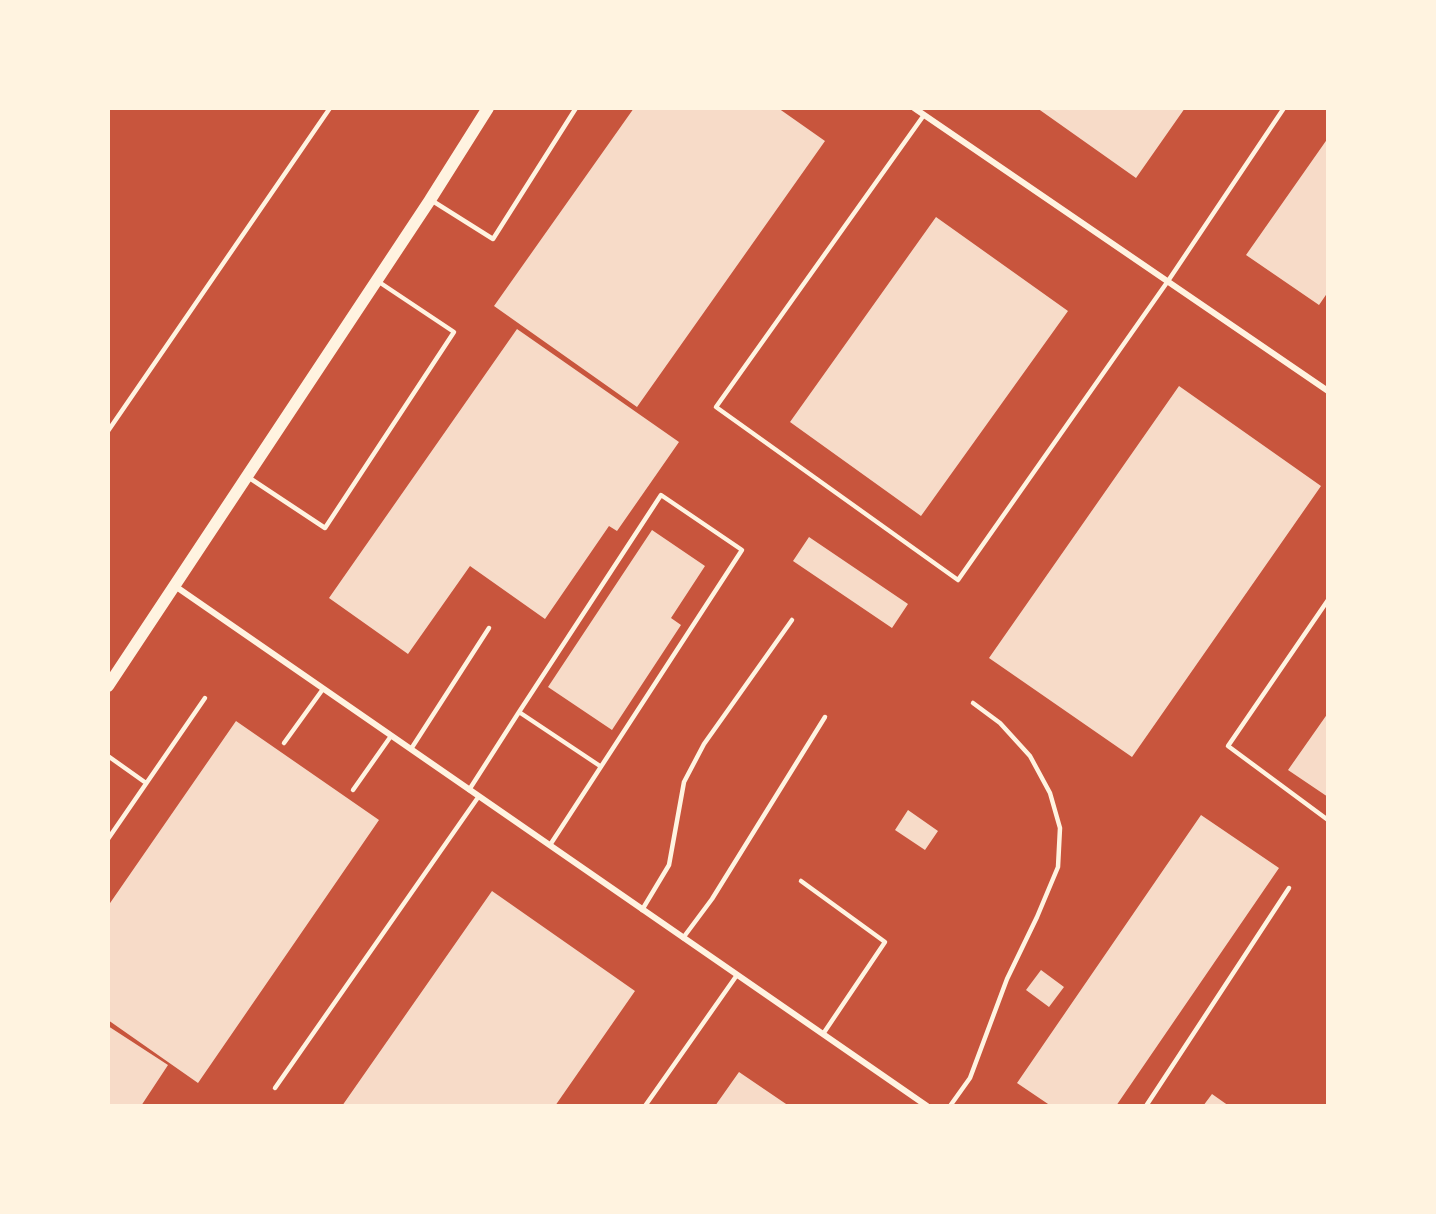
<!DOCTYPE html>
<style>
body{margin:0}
#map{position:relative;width:1436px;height:1214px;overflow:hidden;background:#c8553d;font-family:Arial,sans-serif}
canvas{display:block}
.frame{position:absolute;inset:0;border:110px solid #fff3e0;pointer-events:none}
</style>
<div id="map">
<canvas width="1436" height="1214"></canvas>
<div class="frame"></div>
</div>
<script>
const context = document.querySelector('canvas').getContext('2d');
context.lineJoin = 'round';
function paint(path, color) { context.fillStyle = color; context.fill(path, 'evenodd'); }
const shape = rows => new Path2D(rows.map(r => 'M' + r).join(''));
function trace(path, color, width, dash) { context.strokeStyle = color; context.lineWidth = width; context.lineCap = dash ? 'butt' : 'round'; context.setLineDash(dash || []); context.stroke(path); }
paint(shape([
 [634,108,778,108,825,141,637,407,494,306],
 [1037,108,1185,108,1136,178],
 [1328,138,1328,292,1319,305,1246,255],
 [936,217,1068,311,921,516,790,422],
 [517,329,679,442,617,531,609,526,545,619,470,566,408,654,329,598],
 [1179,386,1321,486,1132,757,989,658],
 [652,530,705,566,671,618,681,625,612,730,548,687],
 [809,537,908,604,892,628,793,561],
 [1328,713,1328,797,1288,770],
 [236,721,379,820,198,1083,108,1020,108,906],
 [908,810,938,831,925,850,895,830],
 [1201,815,1279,868,1116,1106,1051,1106,1017,1083],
 [492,891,635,991,555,1106,342,1106],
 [1041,970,1064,987,1049,1007,1026,990],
 [108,1026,168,1065,141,1106,108,1106],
 [739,1072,789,1106,715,1106],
 [1212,1094,1229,1106,1203,1106]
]), '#f7dbc8');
trace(shape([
 [924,115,716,407,958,580,1168,281,1284,108],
 [431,200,493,239,576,108],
 [108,431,330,108],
 [248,477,325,528,454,332,379,282],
 [1328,600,1228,746,1328,820],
 [284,743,323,689],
 [411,749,489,628],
 [108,756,146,783],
 [353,790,391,736],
 [469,790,519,712],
 [108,839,205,698],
 [550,845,742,550,661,495,519,712,600,766],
 [801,881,885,942,823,1034],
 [642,910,669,865,684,782,704,744,792,620],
 [683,938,712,899,825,717],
 [275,1088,479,796],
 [645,1106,737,975],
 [950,1106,970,1078,1007,979,1037,917,1058,867,1060,828,1050,793,1030,756,1000,723,973,703],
 [1146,1106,1289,888]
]), '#fff3e0', 4.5);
trace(shape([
 [914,108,1328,391],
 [175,586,927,1106]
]), '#fff3e0', 6);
trace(shape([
 [108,686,430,200,488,108]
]), '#fff3e0', 12);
</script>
